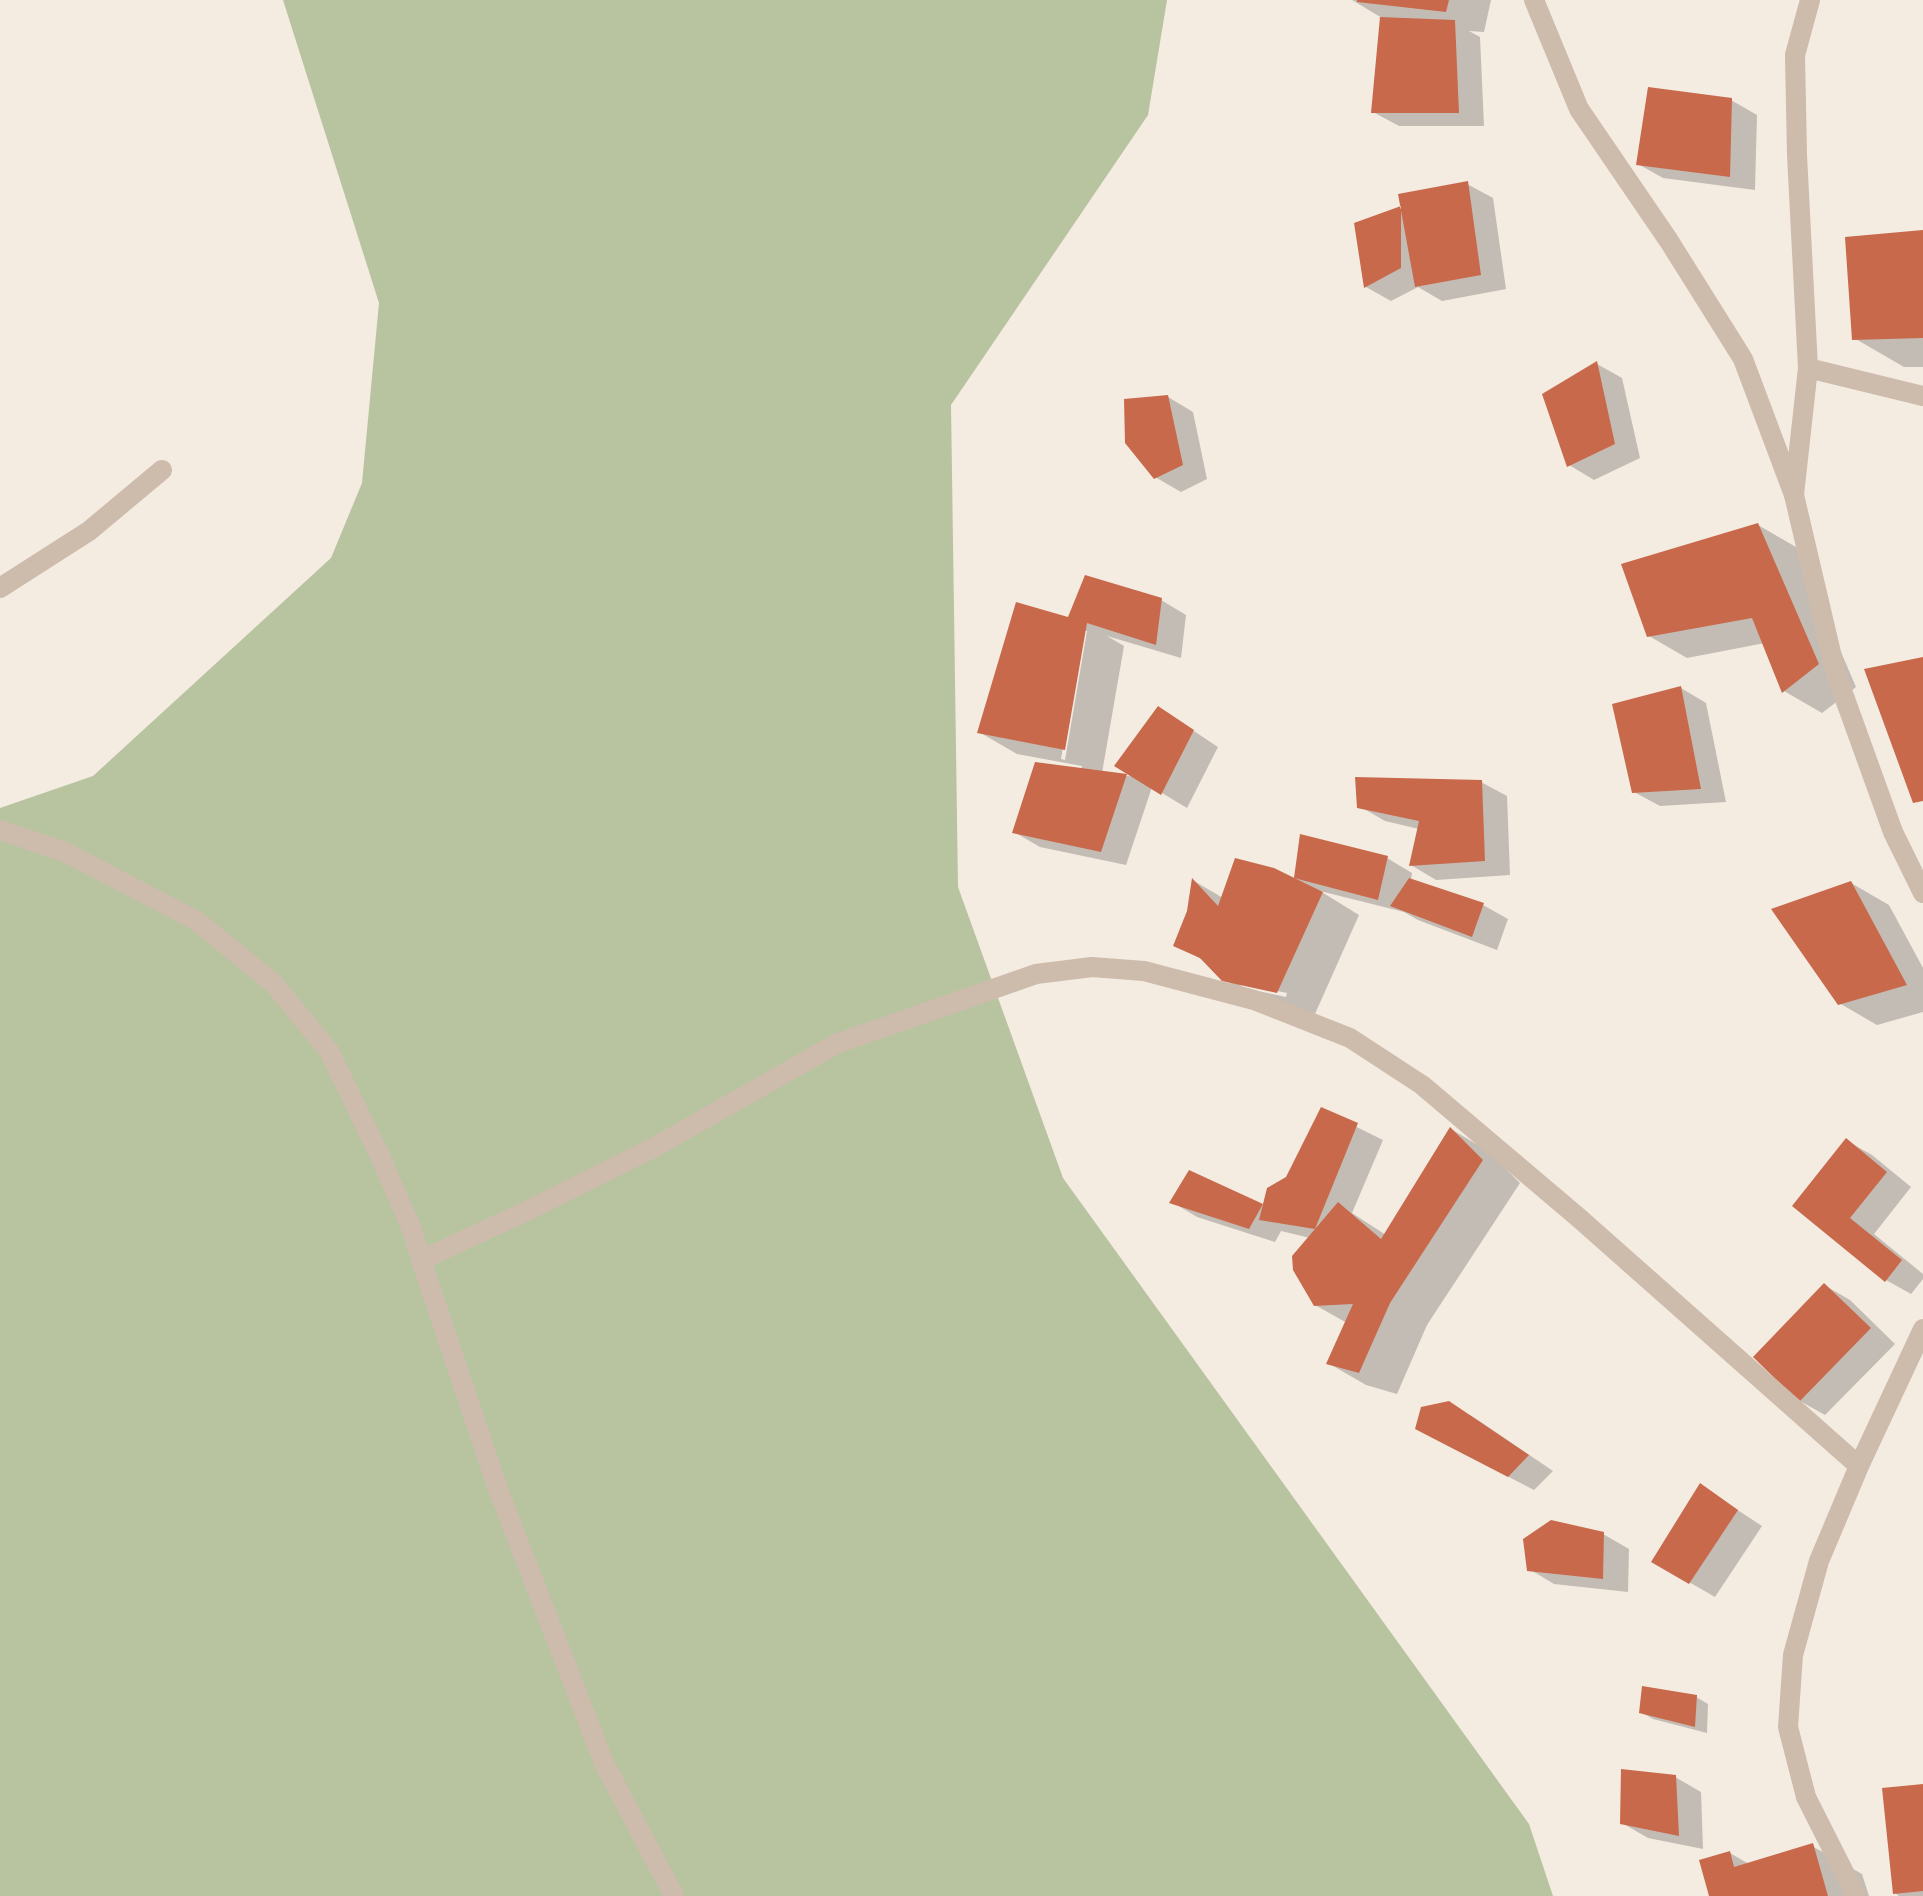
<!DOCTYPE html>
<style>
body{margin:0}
canvas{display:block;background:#f4ebe1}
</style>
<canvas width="1923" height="1896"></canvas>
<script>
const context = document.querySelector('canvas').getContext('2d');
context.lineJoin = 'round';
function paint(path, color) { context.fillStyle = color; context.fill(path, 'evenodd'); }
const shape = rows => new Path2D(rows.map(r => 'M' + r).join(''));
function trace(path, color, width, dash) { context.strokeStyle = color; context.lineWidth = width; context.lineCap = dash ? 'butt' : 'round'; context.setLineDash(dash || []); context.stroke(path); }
paint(shape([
 [283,0,1167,0,1148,115,951,405,958,887,1063,1178,1529,1824,1553,1896,0,1896,0,808,93,776,331,558,362,483,379,303]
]), '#b8c4a0');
paint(shape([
 [1352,0,1491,0,1484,32,1469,31,1480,37,1484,126,1399,126,1373,112,1382,18],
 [1731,100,1757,115,1755,190,1663,178,1638,164],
 [1467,184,1493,198,1506,289,1442,301,1418,287,1391,301,1366,287,1357,225],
 [1923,232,1923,367,1904,367,1854,338],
 [1597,364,1622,378,1640,458,1594,480,1569,465],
 [1168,397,1193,412,1207,479,1181,492,1155,477],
 [1758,525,1796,547,1856,687,1822,713,1784,691,1765,643,1687,658,1649,636],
 [1161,600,1186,615,1181,658,1107,636,1124,646,1102,773,1136,777,1159,708,1218,747,1187,808,1152,787,1126,865,1040,847,1014,832,1081,770,1082,766,1017,754,979,732,1070,619],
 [1083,631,1087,631,1065,760,1061,759],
 [1681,688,1706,703,1726,802,1660,806,1634,792],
 [1481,782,1507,796,1510,875,1436,880,1411,865,1419,829,1385,821,1359,806],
 [1302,837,1387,858,1412,873,1411,880,1483,905,1508,919,1497,950,1418,920,1404,912,1320,891,1359,915,1315,1014,1262,1002,1223,979,1208,963,1176,945,1189,912,1194,881,1223,898,1296,881],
 [1238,983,1287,993,1286,997,1244,988],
 [1851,883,1889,905,1923,968,1923,1012,1877,1025,1839,1003],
 [1322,1110,1383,1140,1352,1213,1386,1235,1451,1129,1488,1151,1520,1183,1427,1325,1397,1394,1366,1385,1328,1363,1347,1323,1315,1305,1310,1238,1281,1231,1275,1242,1197,1217,1172,1202,1190,1173,1264,1207,1287,1178],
 [1847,1141,1872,1155,1911,1187,1874,1234,1923,1274,1923,1279,1911,1294,1886,1280,1795,1206],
 [1824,1285,1850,1300,1895,1344,1825,1415,1800,1401],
 [1449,1403,1475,1418,1553,1471,1534,1490,1443,1443],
 [1701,1486,1762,1526,1715,1597,1654,1562],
 [1603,1534,1629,1549,1628,1592,1554,1584,1529,1569],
 [1696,1697,1708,1704,1707,1733,1653,1719,1641,1712],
 [1675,1777,1701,1792,1703,1849,1648,1838,1622,1823],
 [1923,1786,1923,1896,1899,1896,1895,1893],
 [1812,1846,1862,1874,1869,1896,1712,1896,1730,1853,1749,1864]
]), '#0003');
paint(shape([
 [1357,0,1449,0,1446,12,1357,2],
 [1380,17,1455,20,1459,113,1371,113],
 [1648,87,1732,98,1730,177,1636,165],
 [1468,181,1481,275,1415,287,1398,194],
 [1401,206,1401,268,1364,288,1354,223],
 [1923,230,1923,338,1852,340,1845,237],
 [1597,361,1615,444,1567,467,1542,394],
 [1168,395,1183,465,1154,479,1125,443,1124,399],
 [1758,523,1819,664,1782,693,1752,618,1647,637,1621,564],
 [1085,575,1162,598,1156,645,1087,623,1065,750,977,733,1016,602,1068,617],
 [1923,657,1923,801,1913,803,1864,669],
 [1681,686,1701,789,1632,793,1612,704],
 [1158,706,1194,730,1161,795,1114,766],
 [1035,762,1127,774,1101,852,1012,833],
 [1355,777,1482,780,1485,861,1409,866,1419,821,1357,808],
 [1300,834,1388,856,1378,900,1294,878],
 [1235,858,1274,868,1323,892,1277,993,1222,981,1200,958,1173,946,1187,911,1192,878,1218,906],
 [1409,878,1484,903,1472,937,1390,906],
 [1851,881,1907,985,1838,1005,1771,909],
 [1321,1107,1358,1123,1315,1229,1259,1220,1267,1188,1286,1177],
 [1450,1127,1483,1160,1390,1303,1359,1373,1326,1364,1353,1304,1314,1306,1293,1270,1292,1256,1338,1202,1381,1239],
 [1846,1138,1887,1172,1850,1218,1902,1260,1885,1282,1792,1206],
 [1189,1170,1263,1204,1249,1229,1169,1203],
 [1824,1283,1871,1328,1799,1402,1753,1357],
 [1449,1401,1529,1455,1508,1477,1415,1429,1421,1407],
 [1700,1483,1738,1510,1689,1584,1651,1562],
 [1551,1520,1604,1532,1603,1579,1527,1571,1523,1539],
 [1642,1686,1697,1695,1695,1727,1639,1713],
 [1621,1769,1676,1775,1679,1836,1620,1824],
 [1923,1784,1923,1891,1893,1894,1882,1788],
 [1813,1843,1828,1896,1709,1896,1699,1860,1730,1851,1734,1867]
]), '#c8694b');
trace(shape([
 [1808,368,1923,396],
 [1794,495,1808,368,1797,155,1795,55,1810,0],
 [0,588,89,531,162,470],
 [0,830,65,852,197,921,274,984,329,1051,380,1156,412,1230,421,1260,529,1210,653,1148,836,1044,1036,974,1092,967,1144,971,1254,1000,1350,1038,1422,1085,1579,1218,1859,1466],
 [421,1260,498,1489,604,1763,674,1896]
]), '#cdbbac', 20);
trace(shape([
 [1534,0,1579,109,1669,241,1743,359,1794,495,1836,674,1893,832,1923,893],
 [1856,1896,1806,1797,1788,1727,1793,1655,1819,1561,1859,1466,1923,1329]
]), '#cdbbac', 20);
</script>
